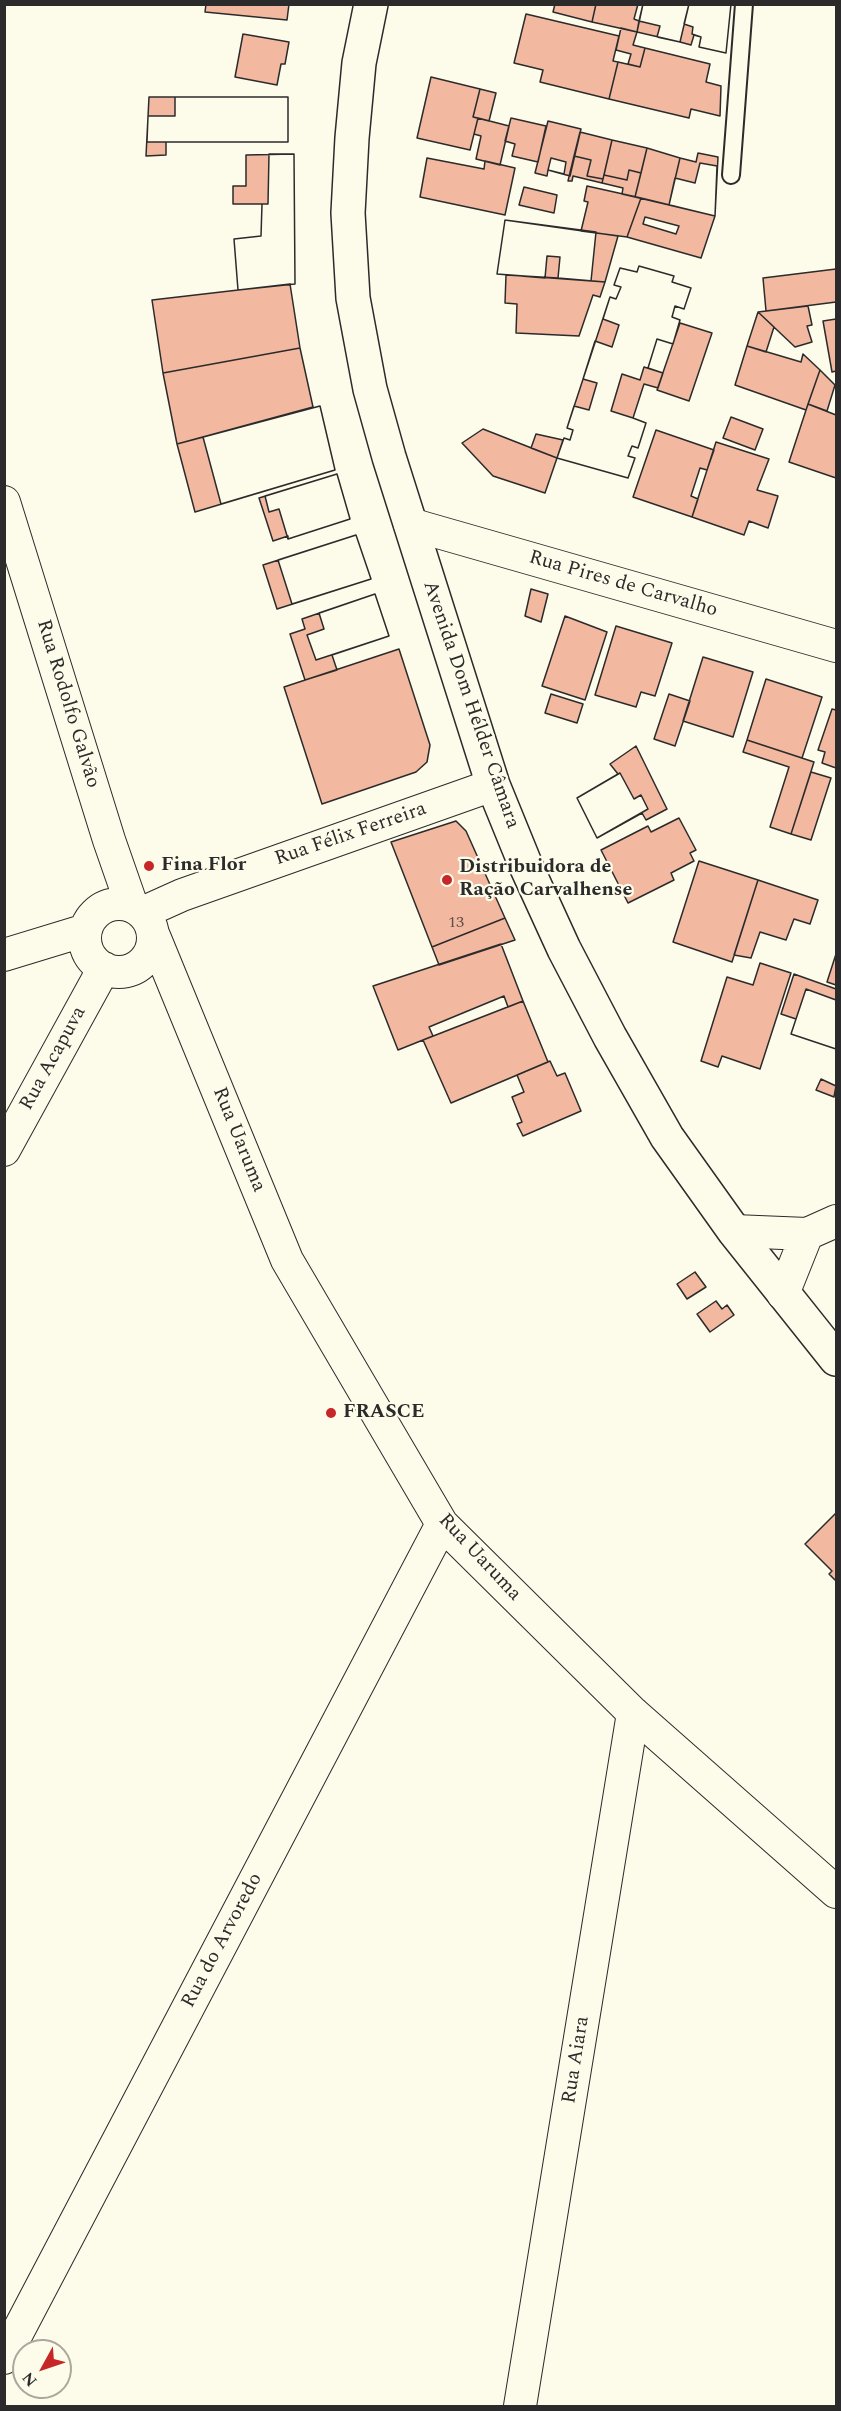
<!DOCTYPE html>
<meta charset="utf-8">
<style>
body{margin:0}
#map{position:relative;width:841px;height:2411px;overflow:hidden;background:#fdfbea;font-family:Spectral,serif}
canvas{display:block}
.frame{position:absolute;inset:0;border:6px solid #2b2b2b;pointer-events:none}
.north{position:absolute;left:12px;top:2339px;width:60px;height:60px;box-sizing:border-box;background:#fdfbea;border:2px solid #a9a89e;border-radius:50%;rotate:230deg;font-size:16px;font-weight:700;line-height:24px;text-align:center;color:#2b2b2b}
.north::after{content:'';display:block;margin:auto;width:21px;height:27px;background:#c62828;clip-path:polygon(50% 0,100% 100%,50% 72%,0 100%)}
</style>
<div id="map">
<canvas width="841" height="2411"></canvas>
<div class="frame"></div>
<div class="north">N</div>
</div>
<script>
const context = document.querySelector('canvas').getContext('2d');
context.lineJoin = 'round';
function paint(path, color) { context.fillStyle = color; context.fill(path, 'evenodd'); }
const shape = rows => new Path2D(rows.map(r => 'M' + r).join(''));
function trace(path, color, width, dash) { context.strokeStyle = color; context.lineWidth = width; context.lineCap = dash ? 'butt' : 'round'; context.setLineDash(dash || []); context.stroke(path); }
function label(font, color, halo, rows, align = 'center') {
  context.font = font + ' Spectral,serif'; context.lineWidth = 4.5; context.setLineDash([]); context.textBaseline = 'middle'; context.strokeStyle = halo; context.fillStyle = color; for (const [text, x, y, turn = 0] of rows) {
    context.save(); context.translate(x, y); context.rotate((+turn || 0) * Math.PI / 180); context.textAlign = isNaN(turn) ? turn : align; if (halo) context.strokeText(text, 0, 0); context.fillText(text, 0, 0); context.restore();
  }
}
const building = shape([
 [206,4,289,4,287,20,205,12,206,4],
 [555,4,596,4,592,22,553,12,555,4],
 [596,4,638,4,634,19,639,21,637,32,592,22,596,4],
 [643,4,689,4,680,42,657,37,660,26,639,21,643,4],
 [643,4,689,4,680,42,637,32,643,4],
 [689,4,731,4,726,53,699,47,701,37,692,34,693,27,684,24,689,4],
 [689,4,731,4,726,53,699,47,701,37,694,35,691,45,680,42,689,4],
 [526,14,619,36,613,61,618,62,609,99,540,82,543,70,514,63,526,14],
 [621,28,637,32,633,45,645,48,640,67,628,64,631,54,616,50,621,28],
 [243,34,289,42,285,64,281,64,277,85,235,77,243,34],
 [645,48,710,64,706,82,721,86,720,116,691,109,689,118,609,99,618,62,640,67,645,48],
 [431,77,480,89,473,117,478,118,470,150,417,138,431,77],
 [480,89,496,93,489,121,473,117,480,89],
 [149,97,288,97,288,142,166,142,166,155,146,156,149,97],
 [175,97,288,97,288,142,147,142,148,116,175,116,175,97],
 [478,118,509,126,500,165,476,159,481,136,474,134,478,118],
 [511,118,546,126,538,162,512,156,515,144,505,141,511,118],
 [548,121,581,129,570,176,548,170,547,176,535,173,548,121],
 [580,132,612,140,603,179,587,176,591,160,574,156,580,132],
 [612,140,647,148,641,173,629,170,627,180,604,175,612,140],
 [647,148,680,158,669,205,635,197,647,148],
 [698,153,718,157,715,216,669,205,680,158,696,162,698,153],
 [269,154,294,154,295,284,238,290,234,239,261,236,262,204,268,204,269,154],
 [294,154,295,284,238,290,234,239,261,236,262,204,233,204,233,186,246,186,246,155,294,154],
 [574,156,591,160,587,176,603,179,602,183,573,176,572,181,568,181,574,156],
 [427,158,484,169,485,161,515,168,505,215,420,197,427,158],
 [551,158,566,162,564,174,548,170,551,158],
 [700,163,717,166,715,216,669,205,675,178,695,183,700,163],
 [629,170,641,173,635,197,622,194,623,188,602,183,604,175,627,180,629,170],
 [587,186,641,198,627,237,581,231,588,202,584,201,587,186],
 [524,187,557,195,554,213,519,205,524,187],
 [641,198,715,216,701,258,627,237,641,198],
 [645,217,679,226,676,234,643,224,645,217],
 [505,220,596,232,591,281,558,278,560,257,547,256,545,278,497,274,505,220],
 [505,220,618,236,605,282,497,274,505,220],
 [639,266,674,276,672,282,691,288,684,309,675,306,672,317,680,320,673,344,657,339,648,368,663,373,658,388,644,384,633,418,646,423,638,448,632,446,628,456,635,458,628,478,557,458,564,438,570,440,573,430,567,428,574,406,589,410,597,383,583,379,595,341,612,347,619,325,603,319,610,297,616,299,621,287,614,285,620,268,637,272,639,266],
 [639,266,674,276,672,282,691,288,684,309,675,306,672,317,680,320,673,344,657,339,648,368,663,373,658,388,644,384,633,418,646,423,638,448,632,446,628,456,635,458,628,478,557,458,564,438,570,440,573,430,567,428,610,297,616,299,621,287,614,285,620,268,637,272,639,266],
 [836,269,836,302,766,311,763,278,836,269],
 [506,275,558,278,605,282,600,297,593,295,579,336,516,333,517,304,505,303,506,275],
 [290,284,300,348,163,373,152,300,290,284],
 [808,306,812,325,807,326,812,342,795,347,758,312,808,306],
 [758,312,774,327,766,352,747,346,758,312],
 [836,319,836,371,832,372,823,321,836,319],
 [680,323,712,333,689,401,657,390,680,323],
 [747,346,801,362,803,354,820,370,806,410,735,385,747,346],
 [300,348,313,407,177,444,163,373,300,348],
 [644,367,663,373,658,388,644,384,633,418,611,411,622,374,640,380,644,367],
 [820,370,835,385,827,411,808,404,820,370],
 [808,404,836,415,836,478,789,462,808,404],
 [320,406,335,470,221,504,203,437,320,406],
 [320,406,335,470,195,512,177,444,320,406],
 [731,417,763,429,755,450,723,438,731,417],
 [483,429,557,458,545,493,493,476,462,443,483,429],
 [656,430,714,450,707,470,700,468,691,496,698,499,692,517,633,497,656,430],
 [536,434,563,440,557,458,531,448,536,434],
 [716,442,769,459,757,490,778,496,768,528,749,521,744,535,692,517,716,442],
 [337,474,350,519,288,539,279,509,269,512,265,496,337,474],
 [337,474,350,519,288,539,288,536,273,541,259,498,337,474],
 [356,535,371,579,277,609,263,565,356,535],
 [356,535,371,579,292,604,278,560,356,535],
 [531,589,548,594,541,622,525,616,531,589],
 [375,594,389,636,316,660,307,635,324,629,319,613,375,594],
 [375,594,389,636,332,655,337,670,305,680,290,634,305,629,302,619,375,594],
 [565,616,607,632,585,700,542,686,565,616],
 [616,626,672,643,655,696,641,692,636,707,595,695,616,626],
 [399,649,430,745,427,762,416,772,322,804,284,687,399,649],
 [703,657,753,672,733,737,683,721,703,657],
 [766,679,822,697,802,758,747,740,766,679],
 [551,694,583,704,577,723,545,713,551,694],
 [669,694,690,701,675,746,654,739,669,694],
 [832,709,836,710,836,768,822,763,825,752,818,750,832,709],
 [747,740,814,762,791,834,770,827,789,767,743,752,747,740],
 [636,746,667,809,646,820,642,813,597,838,577,798,618,774,610,764,636,746],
 [811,772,831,778,811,840,791,834,811,772],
 [620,773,634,799,641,795,648,809,597,838,577,798,620,773],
 [679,818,696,850,690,853,694,861,671,873,674,880,628,903,601,850,648,826,651,832,679,818],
 [456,821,466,831,505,918,432,947,391,842,456,821],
 [699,861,758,880,732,962,673,942,699,861],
 [758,880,818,900,810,924,794,919,786,940,760,932,751,958,734,955,758,880],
 [505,918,515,940,439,965,432,947,505,918],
 [501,944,523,1001,508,1007,504,996,429,1027,433,1036,398,1050,373,986,501,944],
 [836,954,836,985,827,982,836,954],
 [760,963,791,973,760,1069,722,1056,718,1067,701,1061,727,977,753,985,760,963],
 [794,974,836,989,836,1049,791,1034,796,1019,781,1014,794,974],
 [806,989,836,1000,836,1049,791,1034,806,989],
 [523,1001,548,1062,451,1103,423,1040,523,1001],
 [550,1061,557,1076,565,1073,581,1111,523,1136,517,1124,522,1122,512,1097,524,1092,517,1075,550,1061],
 [821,1079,836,1086,834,1097,816,1090,821,1079],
 [695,1272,706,1287,687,1299,677,1284,695,1272],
 [716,1301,722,1309,727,1305,734,1315,710,1332,697,1314,716,1301],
 [836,1513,836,1578,835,1580,829,1574,832,1571,805,1544,836,1513]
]);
paint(building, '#f2b8a0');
trace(building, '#2b2b2b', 1.5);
const lane = shape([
 [731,175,744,4]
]);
const street = shape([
 [4,502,109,840,132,906],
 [410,524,836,646],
 '85 938a34 34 0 1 1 68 0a34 34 0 1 1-68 0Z',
 [142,913,182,895,493,785],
 [154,936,287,1260,442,1524,633,1713,836,1892],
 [4,955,86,930],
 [4,1150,104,968],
 [734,1231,807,1234,836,1221],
 [783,1294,807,1234],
 [4,2358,442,1524],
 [520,2406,633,1713]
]);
const primary = shape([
 [371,4,359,63,352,138,348,213,353,298,370,389,389,457,493,785,526,866,564,949,610,1037,667,1137,734,1231,836,1359]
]);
trace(lane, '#2b2b2b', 20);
trace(street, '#2b2b2b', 34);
trace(primary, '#2b2b2b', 36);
trace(lane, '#fdfbea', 16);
trace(street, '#fdfbea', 32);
trace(primary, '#fdfbea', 33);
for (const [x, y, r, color] of [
 [149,866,6,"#c62828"],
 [447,880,6,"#c62828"],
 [331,1413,6,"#c62828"]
]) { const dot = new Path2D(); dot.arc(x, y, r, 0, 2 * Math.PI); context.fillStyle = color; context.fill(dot); trace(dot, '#fdfbea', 2); }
label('16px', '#5d4e48', null, [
 ["13",456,924]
]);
label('20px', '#2b2b2b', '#fdfbea', [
 ["Rua Pires de Carvalho",623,585,16],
 ["Rua Rodolfo Galvão",67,704,73],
 ["Avenida Dom Hélder Câmara",470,705,71],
 ["Rua Félix Ferreira",351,835,-19],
 ["Rua Acapuva",54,1059,-61],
 ["Rua Uaruma",238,1140,68],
 ["Rua Uaruma",479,1558,47],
 ["Rua do Arvoredo",223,1941,-62],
 ["Rua Aiara",577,2060,-81]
]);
label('bold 20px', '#2b2b2b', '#fdfbea', [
 ["Fina Flor",161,866],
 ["Distribuidora de",459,868],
 ["Ração Carvalhense",459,891],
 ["FRASCE",343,1413]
], 'left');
</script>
